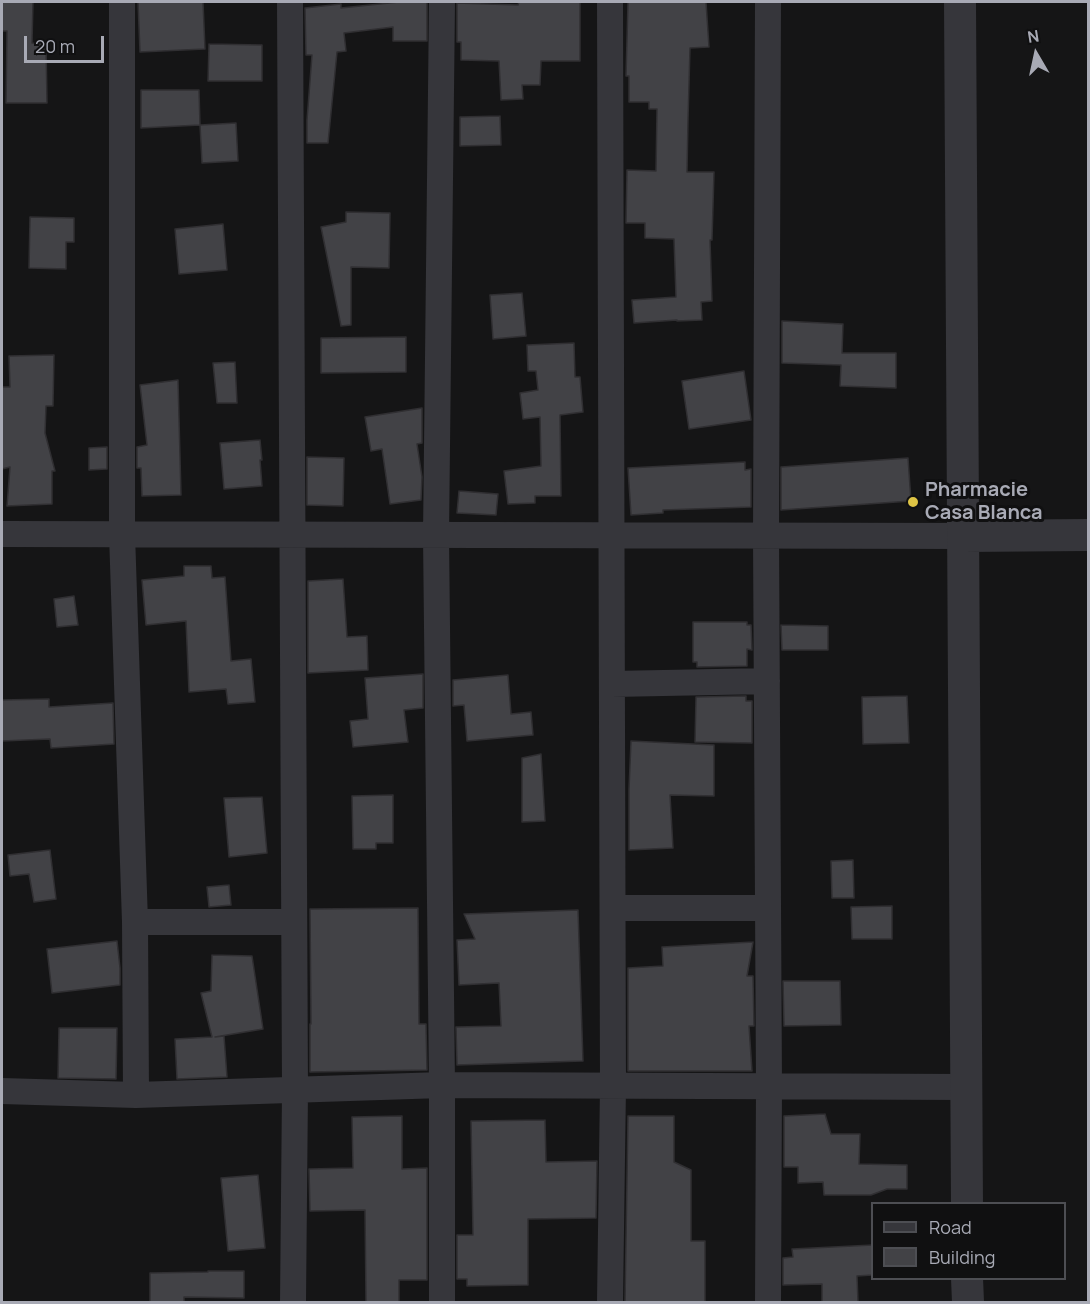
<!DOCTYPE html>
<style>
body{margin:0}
#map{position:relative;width:1090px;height:1304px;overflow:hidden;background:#151516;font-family:Manrope,sans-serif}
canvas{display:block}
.frame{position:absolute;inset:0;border:3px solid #a8aab5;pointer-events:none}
.legend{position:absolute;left:871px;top:1202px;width:195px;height:78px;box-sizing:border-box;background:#101011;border:2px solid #4d4e53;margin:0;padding:8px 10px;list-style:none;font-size:18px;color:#a8aab5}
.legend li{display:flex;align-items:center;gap:12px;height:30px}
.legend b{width:30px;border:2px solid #4d4e53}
.north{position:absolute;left:1006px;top:24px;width:60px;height:60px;-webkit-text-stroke:4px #101011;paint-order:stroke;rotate:351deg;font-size:16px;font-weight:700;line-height:24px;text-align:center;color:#a8aab5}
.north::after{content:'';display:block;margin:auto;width:21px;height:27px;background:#a8aab5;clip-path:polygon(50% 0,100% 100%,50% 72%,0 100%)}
.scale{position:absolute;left:24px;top:36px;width:80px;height:27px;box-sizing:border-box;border:3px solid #a8aab5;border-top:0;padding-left:8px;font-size:18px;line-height:21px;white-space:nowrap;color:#a8aab5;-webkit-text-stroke:4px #101011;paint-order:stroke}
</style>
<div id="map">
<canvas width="1090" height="1304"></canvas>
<div class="frame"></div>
<ul class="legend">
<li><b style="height:8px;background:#36363b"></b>Road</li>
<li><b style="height:16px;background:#424246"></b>Building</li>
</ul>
<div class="north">N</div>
<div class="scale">20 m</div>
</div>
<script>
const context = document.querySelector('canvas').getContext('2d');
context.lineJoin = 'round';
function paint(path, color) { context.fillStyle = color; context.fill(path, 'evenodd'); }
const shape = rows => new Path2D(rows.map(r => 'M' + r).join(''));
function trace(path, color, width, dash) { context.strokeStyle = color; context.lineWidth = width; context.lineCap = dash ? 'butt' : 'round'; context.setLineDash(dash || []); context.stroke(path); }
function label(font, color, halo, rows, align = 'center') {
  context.font = font + ' Manrope,sans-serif'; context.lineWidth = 6; context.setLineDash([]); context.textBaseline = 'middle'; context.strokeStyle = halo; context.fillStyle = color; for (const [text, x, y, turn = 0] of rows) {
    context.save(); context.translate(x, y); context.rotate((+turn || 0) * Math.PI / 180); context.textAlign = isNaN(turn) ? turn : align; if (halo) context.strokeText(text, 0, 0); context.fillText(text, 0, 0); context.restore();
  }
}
const building = shape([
 [2,2,33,2,32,43,46,44,47,103,6,103,7,31,2,31,2,2],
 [138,2,203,2,205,49,140,52,138,2],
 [399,2,427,2,427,41,393,41,393,27,344,33,346,51,337,52,328,143,307,143,307,120,312,55,306,55,305,8,341,4,341,8,399,2],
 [519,2,580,2,580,61,541,61,540,85,522,85,523,99,501,100,499,61,461,60,461,42,457,42,457,3,518,5,519,2],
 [628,2,706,2,709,47,690,48,688,120,687,172,714,172,712,240,710,240,712,301,701,302,702,320,677,321,677,320,634,323,632,300,676,297,674,239,645,238,645,223,626,223,627,170,656,171,657,109,649,109,649,102,629,102,629,76,626,76,628,2],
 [209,44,262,45,262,81,208,81,209,44],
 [141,90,199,90,200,125,141,128,141,90],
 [500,116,501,145,460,146,460,117,500,116],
 [236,123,238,161,202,163,200,125,236,123],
 [346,212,390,213,389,268,351,267,351,325,341,326,321,227,346,222,346,212],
 [30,217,74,218,74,242,66,242,66,269,29,268,30,217],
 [223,224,227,270,179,274,175,229,223,224],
 [522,293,526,336,493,339,490,295,522,293],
 [782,321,843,324,842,353,896,353,896,388,840,386,841,365,782,363,782,321],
 [406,337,406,372,321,373,321,338,406,337],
 [574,343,575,377,580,377,583,412,560,415,561,496,535,496,535,503,508,504,504,471,541,466,540,417,523,419,520,393,538,390,536,371,528,371,527,345,574,343],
 [54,355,53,406,46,406,45,433,55,471,52,471,52,504,7,506,10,467,2,469,2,387,10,387,9,356,54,355],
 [235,362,237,403,217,403,213,363,235,362],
 [744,371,751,420,689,429,682,381,744,371],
 [178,380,181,495,142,496,141,468,137,468,137,447,147,445,140,385,178,380],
 [422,408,422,443,417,444,422,477,421,500,390,504,382,449,371,451,365,417,422,408],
 [260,440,262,460,260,460,262,486,224,489,220,443,260,440],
 [107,447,107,469,89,470,89,448,107,447],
 [307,457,344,458,343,506,307,505,307,457],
 [908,458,911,501,781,510,781,467,908,458],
 [745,462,745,470,751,469,751,507,663,510,663,513,631,515,628,468,745,462],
 [459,491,498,494,496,515,457,513,459,491],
 [184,566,211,566,212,578,225,577,231,661,251,659,255,702,228,704,226,689,189,692,186,621,146,625,142,580,184,576,184,566],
 [343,579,347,637,367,636,368,670,308,673,308,581,343,579],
 [74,596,78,625,57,627,54,599,74,596],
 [693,622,747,622,747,625,751,625,752,650,747,649,747,666,697,667,697,662,693,662,693,622],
 [781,625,828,626,828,650,782,650,781,625],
 [423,674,423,708,404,710,408,742,353,747,350,721,368,719,365,678,423,674],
 [508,675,511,714,531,712,533,735,467,741,464,705,453,706,453,680,508,675],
 [746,696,746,701,752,701,752,743,695,742,696,697,746,696],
 [907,696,909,743,863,744,862,697,907,696],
 [49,699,49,707,113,703,114,744,51,748,50,739,2,741,2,700,49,699],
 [631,741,714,745,714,796,670,795,673,848,629,850,629,789,631,741],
 [541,754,545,821,522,822,522,758,541,754],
 [393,795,393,843,376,843,376,849,353,849,352,796,393,795],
 [262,797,267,853,229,857,224,798,262,797],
 [50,850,56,899,34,902,29,874,10,876,8,855,50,850],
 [853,860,854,898,832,898,831,861,853,860],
 [229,885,231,905,209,907,207,887,229,885],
 [892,906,892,939,852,939,851,907,892,906],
 [418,908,419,1024,426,1024,427,1070,310,1072,310,1024,311,1024,310,909,418,908],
 [578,910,583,1061,457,1065,456,1027,501,1026,499,983,459,985,457,940,475,939,464,914,578,910],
 [117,941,120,968,120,985,52,993,47,949,117,941],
 [753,942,747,976,753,976,754,1026,749,1026,752,1071,628,1071,628,968,663,966,662,947,753,942],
 [212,955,252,956,263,1029,215,1037,224,1036,227,1077,177,1079,175,1039,212,1037,201,993,211,991,212,955],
 [783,981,840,981,841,1025,784,1026,783,981],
 [59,1028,117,1028,116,1079,58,1078,59,1028],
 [825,1114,831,1134,860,1134,859,1164,907,1165,907,1189,887,1189,871,1195,824,1195,823,1182,798,1183,798,1167,784,1167,784,1116,825,1114],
 [402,1116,402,1169,427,1168,427,1280,399,1280,399,1302,366,1302,365,1210,310,1211,309,1169,353,1168,352,1117,402,1116],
 [628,1116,674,1116,674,1162,691,1170,691,1241,705,1241,705,1302,625,1302,628,1116],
 [545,1120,546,1162,597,1161,596,1218,528,1219,528,1285,467,1286,467,1279,457,1279,457,1235,473,1235,471,1121,545,1120],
 [258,1175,265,1248,228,1251,221,1178,258,1175],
 [873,1245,873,1275,857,1276,858,1302,822,1302,822,1284,783,1285,783,1258,793,1257,792,1249,873,1245],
 [208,1271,244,1271,244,1298,184,1297,184,1302,150,1302,150,1273,208,1272,208,1271]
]);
paint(building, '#424246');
trace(building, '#302f32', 1.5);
trace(shape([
 [122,2,122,534,135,922,136,1095],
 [290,2,295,1090,293,1302],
 [442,2,436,535,442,1085,442,1302],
 [610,2,613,1086,610,1302],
 [768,2,766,536,769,1086,768,1302],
 [2,534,964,536],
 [612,684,767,681],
 [613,908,768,908],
 [135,922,294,922],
 [2,1091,136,1095,442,1085,966,1087]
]), '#36363b', 26);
trace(shape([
 [960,2,967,1204],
 [964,536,1088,535],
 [967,1278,968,1302]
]), '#36363b', 32);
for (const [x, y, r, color] of [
 [913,502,6,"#dec445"]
]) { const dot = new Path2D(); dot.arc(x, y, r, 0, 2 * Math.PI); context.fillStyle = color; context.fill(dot); trace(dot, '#101011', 2); }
label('bold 20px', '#a8aab5', '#101011', [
 ["Pharmacie",925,490],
 ["Casa Blanca",925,513]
], 'left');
</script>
